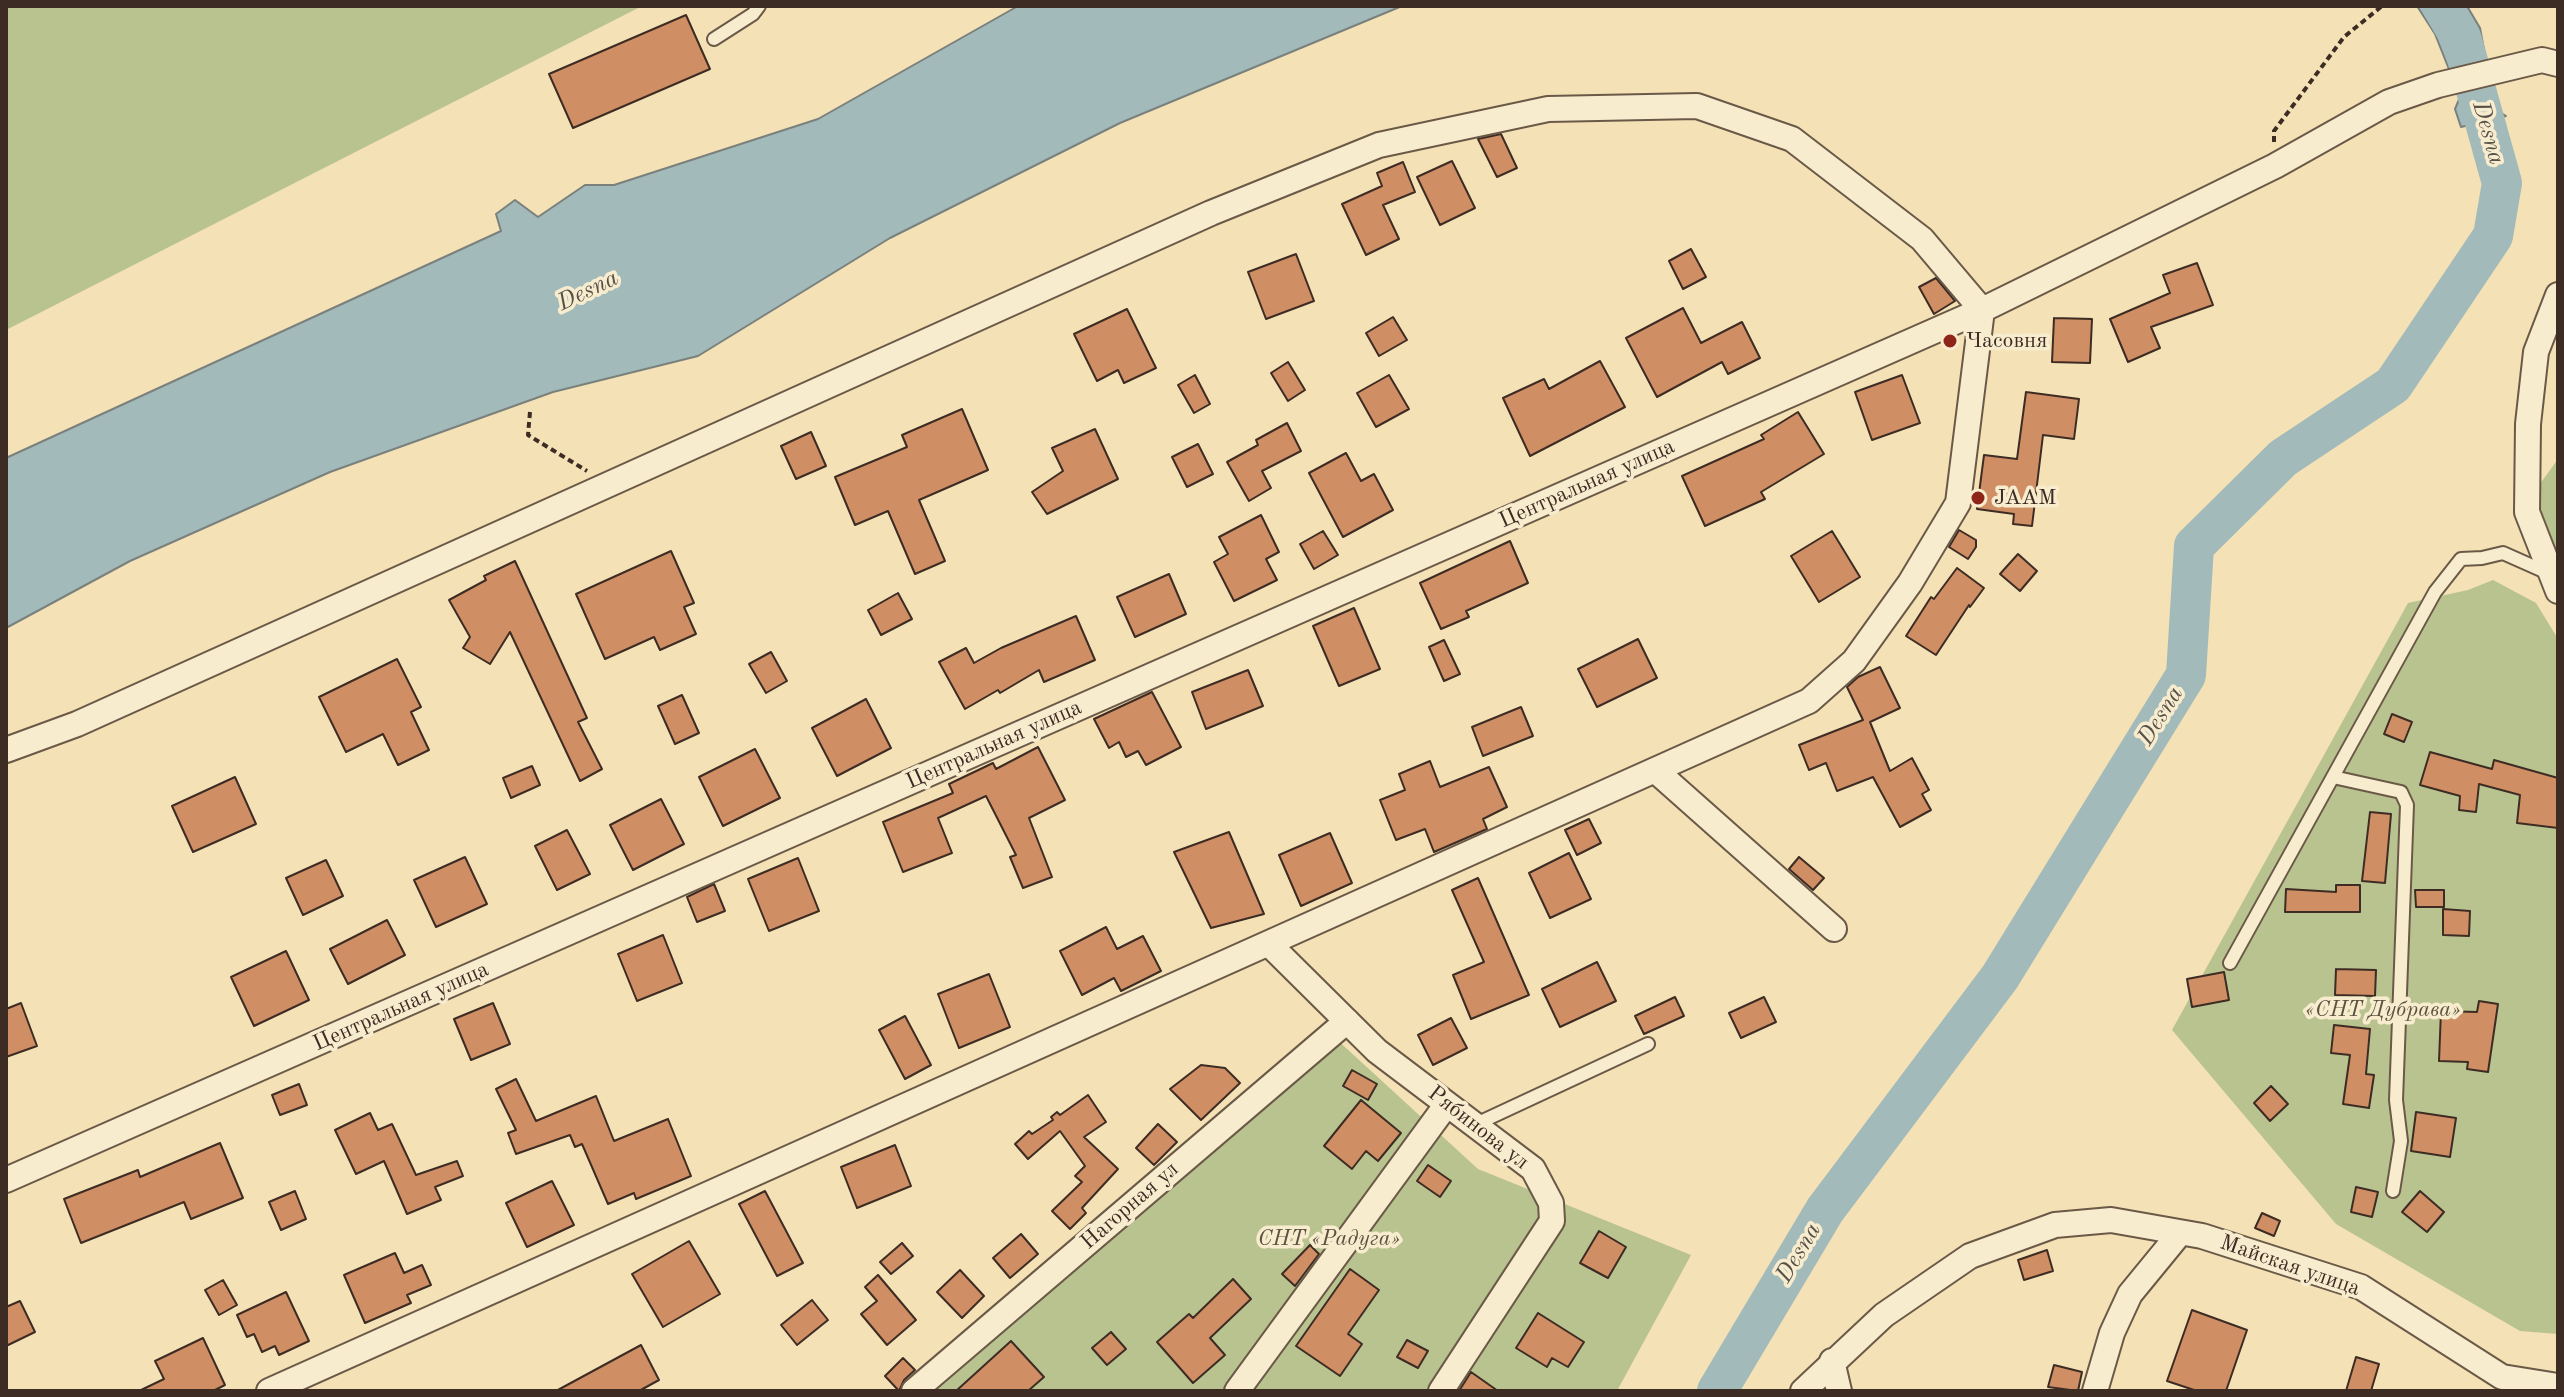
<!DOCTYPE html>
<meta charset="utf-8">
<style>
body{margin:0}
#map{position:relative;width:2564px;height:1397px;overflow:hidden;background:#f4e1b5;font-family:"Old Standard TT",serif}
canvas{display:block}
.frame{position:absolute;inset:0;border:8px solid #3d2c24;pointer-events:none}
</style>
<div id="map">
<canvas width="2564" height="1397"></canvas>
<div class="frame"></div>
</div>
<script>
const context = document.querySelector('canvas').getContext('2d');
context.lineJoin = 'round';
function paint(path, color) { context.fillStyle = color; context.fill(path, 'evenodd'); }
const shape = rows => new Path2D(rows.map(r => 'M' + r).join(''));
function trace(path, color, width, dash) { context.strokeStyle = color; context.lineWidth = width; context.lineCap = dash ? 'butt' : 'round'; context.setLineDash(dash || []); context.stroke(path); }
function label(font, color, halo, rows, align = 'center') {
  context.font = font + ' "Old Standard TT",serif'; context.lineWidth = 7; context.setLineDash([]); context.textBaseline = 'middle'; context.strokeStyle = halo; context.fillStyle = color; for (const [text, x, y, turn = 0] of rows) {
    context.save(); context.translate(x, y); context.rotate((+turn || 0) * Math.PI / 180); context.textAlign = isNaN(turn) ? turn : align; if (halo) context.strokeText(text, 0, 0); context.fillText(text, 0, 0); context.restore();
  }
}
paint(shape([
 [6,6,642,6,6,330],
 [2558,459,2558,584,2516,517],
 [2493,580,2536,603,2558,639,2558,1334,2520,1331,2336,1224,2172,1030,2408,603,2468,590],
 [1334,1037,1478,1169,1691,1255,1617,1391,907,1391]
]), '#b9c390');
const water = shape([
 [1018,6,1402,6,1120,123,890,238,698,356,553,392,330,472,130,561,6,628,6,458,501,231,496,214,515,200,538,217,585,185,614,185,818,119,1018,6],
 [2417,6,2467,6,2480,28,2493,98,2498,111,2506,116,2461,127,2455,109,2460,97,2435,34,2417,6]
]);
paint(water, '#a2bab9');
trace(water, '#7a817d', 2);
trace(shape([
 [1717,1391,1825,1210,2000,977,2186,675,2194,546,2283,458,2393,385,2493,236,2502,183,2462,40,2442,6]
]), '#a2bab9', 40);
const building = shape([
 [686,15,710,69,573,128,549,74,686,15],
 [1501,134,1517,168,1497,177,1478,139,1501,134],
 [1452,161,1475,208,1440,225,1417,177,1452,161],
 [1403,162,1415,192,1383,205,1399,239,1366,255,1342,204,1382,186,1377,173,1403,162],
 [1691,249,1706,277,1683,289,1669,261,1691,249],
 [1296,254,1314,301,1266,319,1248,272,1296,254],
 [2197,263,2213,305,2151,327,2160,348,2128,362,2110,319,2170,293,2163,275,2197,263],
 [1936,278,1955,301,1934,314,1919,287,1936,278],
 [1683,308,1701,343,1742,322,1760,358,1728,374,1722,362,1657,397,1626,338,1683,308],
 [1127,309,1156,368,1124,383,1118,370,1097,381,1074,334,1127,309],
 [1393,317,1407,340,1379,356,1366,333,1393,317],
 [2054,318,2092,319,2090,363,2052,362,2054,318],
 [1600,361,1625,407,1530,456,1503,398,1544,379,1549,389,1600,361],
 [1288,362,1305,390,1288,401,1271,373,1288,362],
 [1195,375,1210,404,1194,413,1178,385,1195,375],
 [1389,375,1409,409,1376,427,1357,393,1389,375],
 [1902,375,1920,423,1872,440,1855,392,1902,375],
 [2026,392,2079,399,2074,439,2043,435,2032,526,2013,524,2014,514,1977,509,1984,455,2017,459,2026,392],
 [962,409,988,470,919,500,945,561,915,574,888,511,855,525,835,477,907,447,902,435,962,409],
 [1798,412,1824,454,1761,492,1765,499,1705,526,1682,476,1764,439,1761,435,1798,412],
 [1287,423,1301,451,1262,471,1271,488,1249,501,1227,462,1258,445,1256,440,1287,423],
 [1095,429,1118,479,1047,514,1032,492,1063,471,1052,448,1095,429],
 [811,432,826,466,796,479,781,446,811,432],
 [1198,444,1213,474,1187,487,1172,457,1198,444],
 [1346,453,1361,481,1374,474,1393,510,1343,537,1309,473,1346,453],
 [1261,515,1279,552,1266,559,1277,580,1234,601,1214,562,1228,554,1219,537,1261,515],
 [1959,530,1976,540,1976,547,1968,559,1949,547,1959,530],
 [1323,531,1338,555,1314,569,1300,544,1323,531],
 [1832,531,1860,577,1819,602,1791,556,1832,531],
 [1510,541,1528,583,1466,611,1469,617,1441,629,1420,583,1510,541],
 [671,551,694,603,684,607,696,634,660,650,654,637,605,659,576,594,671,551],
 [2018,554,2037,571,2020,591,2000,574,2018,554],
 [515,561,587,718,578,722,602,769,580,781,510,632,490,664,463,648,470,637,449,600,486,580,484,576,515,561],
 [1957,568,1984,588,1970,607,1969,605,1936,655,1906,636,1931,597,1934,599,1957,568],
 [1169,574,1186,614,1135,637,1117,597,1169,574],
 [898,593,912,619,881,635,868,610,898,593],
 [1354,608,1380,669,1339,686,1313,626,1354,608],
 [1076,616,1095,660,1044,682,1039,670,1000,693,998,690,965,709,939,662,966,648,974,663,1001,648,1076,616],
 [1638,639,1657,678,1597,707,1578,669,1638,639],
 [1444,640,1460,674,1444,681,1429,647,1444,640],
 [771,652,787,681,766,693,749,664,771,652],
 [397,659,421,707,411,712,429,750,398,765,383,734,346,752,319,697,397,659],
 [1880,667,1900,708,1870,722,1890,771,1912,758,1929,790,1922,794,1931,810,1900,827,1873,777,1837,791,1826,763,1809,770,1799,745,1863,720,1847,687,1858,677,1880,667],
 [1248,670,1263,706,1206,729,1192,692,1248,670],
 [1152,692,1181,747,1146,765,1138,751,1126,757,1119,742,1109,748,1094,719,1152,692],
 [682,695,699,733,675,744,658,706,682,695],
 [866,699,891,748,837,776,812,728,866,699],
 [1521,707,1533,736,1483,756,1472,727,1521,707],
 [2392,714,2412,722,2404,742,2384,734,2392,714],
 [1038,747,1065,800,1029,818,1052,877,1023,888,1010,857,1016,855,986,796,938,818,952,853,903,872,883,822,953,793,949,784,993,763,996,769,1038,747],
 [755,749,780,798,723,826,699,777,755,749],
 [2430,752,2492,769,2494,760,2558,778,2558,828,2517,823,2520,795,2479,784,2476,812,2459,810,2460,796,2420,785,2430,752],
 [1430,761,1440,787,1489,767,1507,807,1483,819,1487,829,1434,852,1425,829,1396,840,1380,800,1405,790,1399,774,1430,761],
 [532,766,540,785,511,798,503,778,532,766],
 [235,777,256,824,193,852,172,806,235,777],
 [661,799,684,844,633,870,610,825,661,799],
 [2370,812,2391,814,2385,883,2362,881,2370,812],
 [1589,819,1601,843,1577,855,1565,830,1589,819],
 [567,830,590,874,557,890,535,846,567,830],
 [1229,832,1264,914,1211,928,1174,852,1229,832],
 [1330,833,1352,883,1301,906,1279,855,1330,833],
 [1569,853,1591,899,1550,918,1529,873,1569,853],
 [465,857,487,904,436,927,414,880,465,857],
 [1799,857,1824,878,1813,890,1789,869,1799,857],
 [798,858,819,911,769,931,748,879,798,858],
 [326,860,343,896,303,915,286,878,326,860],
 [1478,878,1529,995,1471,1019,1453,975,1484,962,1452,890,1478,878],
 [714,884,725,911,697,922,687,897,714,884],
 [2336,885,2360,885,2360,912,2285,912,2286,889,2336,892,2336,885],
 [2415,890,2444,890,2444,907,2416,907,2415,890],
 [2443,909,2470,911,2469,936,2443,935,2443,909],
 [387,920,405,955,348,984,330,949,387,920],
 [1106,927,1117,949,1143,936,1161,971,1121,991,1114,978,1082,995,1060,951,1106,927],
 [663,935,682,983,637,1001,618,954,663,935],
 [286,951,309,1000,254,1026,231,977,286,951],
 [1597,962,1616,1001,1560,1027,1542,989,1597,962],
 [2336,969,2376,970,2375,996,2335,995,2336,969],
 [2224,972,2229,1000,2192,1007,2187,979,2224,972],
 [989,974,1010,1027,959,1048,938,994,989,974],
 [1675,997,1684,1016,1644,1034,1635,1016,1675,997],
 [1764,997,1776,1022,1741,1038,1729,1013,1764,997],
 [2479,1001,2498,1004,2488,1072,2467,1069,2468,1062,2439,1061,2441,1011,2477,1012,2479,1001],
 [21,1003,37,1046,6,1057,6,1009,21,1003],
 [493,1003,510,1044,471,1060,454,1019,493,1003],
 [905,1016,931,1065,905,1079,879,1030,905,1016],
 [1451,1018,1467,1048,1433,1065,1418,1035,1451,1018],
 [2334,1025,2370,1029,2366,1074,2374,1075,2369,1108,2343,1104,2350,1055,2331,1053,2334,1025],
 [1201,1065,1225,1068,1240,1083,1201,1120,1170,1089,1201,1065],
 [1352,1070,1377,1084,1368,1100,1343,1086,1352,1070],
 [516,1079,536,1121,596,1096,614,1141,668,1119,691,1176,636,1199,634,1193,608,1204,582,1144,575,1147,570,1135,516,1154,508,1133,516,1130,496,1089,516,1079],
 [299,1084,307,1105,280,1115,272,1095,299,1084],
 [2271,1086,2288,1104,2270,1121,2254,1103,2271,1086],
 [1088,1095,1106,1122,1084,1137,1118,1169,1082,1208,1086,1213,1070,1229,1052,1211,1082,1182,1075,1176,1085,1166,1060,1131,1028,1159,1015,1144,1029,1131,1032,1134,1053,1120,1051,1117,1057,1112,1060,1115,1088,1095],
 [1361,1100,1401,1133,1378,1161,1366,1151,1352,1169,1324,1146,1361,1100],
 [2416,1112,2456,1118,2450,1157,2411,1151,2416,1112],
 [370,1113,378,1130,392,1124,416,1175,457,1161,463,1176,435,1187,441,1200,407,1214,384,1161,356,1174,335,1130,370,1113],
 [1158,1124,1177,1142,1154,1165,1136,1148,1158,1124],
 [220,1143,243,1198,191,1219,184,1202,81,1243,64,1199,138,1170,140,1177,220,1143],
 [895,1145,911,1186,857,1208,841,1167,895,1145],
 [1428,1165,1451,1181,1440,1197,1417,1181,1428,1165],
 [552,1181,574,1225,527,1247,506,1203,552,1181],
 [2356,1187,2378,1192,2372,1217,2351,1212,2356,1187],
 [295,1191,306,1219,281,1230,269,1202,295,1191],
 [765,1191,803,1263,777,1276,739,1204,765,1191],
 [2420,1191,2444,1212,2427,1232,2402,1212,2420,1191],
 [2262,1213,2280,1221,2274,1236,2255,1228,2262,1213],
 [1599,1231,1626,1247,1608,1278,1580,1263,1599,1231],
 [1021,1234,1038,1254,1010,1278,993,1258,1021,1234],
 [689,1241,720,1294,663,1327,632,1274,689,1241],
 [902,1243,913,1256,891,1274,880,1262,902,1243],
 [1310,1245,1319,1254,1295,1286,1282,1274,1310,1245],
 [2047,1250,2053,1271,2024,1280,2018,1260,2047,1250],
 [395,1253,404,1273,422,1265,431,1285,407,1295,411,1303,365,1323,344,1275,395,1253],
 [1350,1269,1379,1290,1348,1334,1362,1344,1340,1376,1296,1346,1350,1269],
 [960,1270,984,1296,962,1318,937,1292,960,1270],
 [878,1275,916,1320,887,1345,861,1314,877,1301,865,1287,878,1275],
 [1233,1279,1251,1299,1210,1338,1225,1355,1193,1383,1157,1342,1189,1314,1193,1318,1233,1279],
 [223,1280,237,1305,219,1315,205,1290,223,1280],
 [286,1292,309,1341,279,1355,275,1346,262,1352,254,1334,247,1337,237,1315,286,1292],
 [812,1300,828,1320,797,1345,781,1325,812,1300],
 [20,1301,35,1332,6,1346,6,1307,20,1301],
 [2192,1310,2247,1330,2226,1391,2197,1391,2167,1381,2192,1310],
 [1538,1313,1584,1342,1568,1367,1552,1358,1547,1367,1516,1348,1538,1313],
 [1111,1332,1126,1349,1107,1365,1092,1348,1111,1332],
 [203,1338,225,1385,213,1391,139,1391,164,1379,155,1361,203,1338],
 [1407,1340,1428,1351,1418,1368,1397,1357,1407,1340],
 [1011,1341,1044,1377,1028,1391,956,1391,1011,1341],
 [641,1345,659,1380,639,1391,556,1391,641,1345],
 [2356,1357,2379,1364,2371,1391,2346,1391,2356,1357],
 [903,1358,915,1370,904,1380,899,1391,885,1376,903,1358],
 [2054,1365,2082,1372,2078,1391,2048,1387,2054,1365],
 [1471,1372,1498,1391,1459,1391,1471,1372]
]);
paint(building, '#d08e64');
trace(building, '#3d2c24', 2);
const service = shape([
 [714,39,753,14,759,6],
 [2333,777,2401,792,2407,805,2396,1100,2401,1141,2393,1191],
 [2230,963,2435,592,2461,559,2482,558,2503,553,2548,573],
 [1474,1125,1648,1044]
]);
const minor = shape([
 [2558,295,2536,352,2528,424,2527,512,2558,591],
 [6,750,77,724,1211,213,1379,145,1548,109,1697,106,1792,139,1922,239,1982,310,6,1180],
 [1656,771,1834,929],
 [1269,944,1377,1051,1533,1169,1551,1203,1552,1221,1441,1391],
 [1832,1361,1839,1391],
 [269,1391,1809,701,1854,661,1910,583,1958,503,1982,310,2275,166,2389,102,2438,85,2542,60,2558,64],
 [914,1391,1347,1021],
 [1237,1391,1447,1104],
 [1803,1391,1884,1315,1970,1256,2055,1225,2111,1220,2202,1236,2361,1287,2502,1377,2558,1386],
 [2095,1391,2112,1333,2130,1294,2180,1233]
]);
trace(service, '#6b5948', 16);
trace(minor, '#6b5948', 28);
trace(shape([
 [2274,142,2274,131,2344,37,2382,6],
 [530,412,528,435,587,471]
]), '#3d2c24', 4, [6, 4]);
trace(service, '#f8eccf', 12);
trace(minor, '#f8eccf', 24);
for (const [x, y, r, color] of [
 [1950,341,8,"#8f2418"],
 [1978,498,8,"#8f2418"]
]) { const dot = new Path2D(); dot.arc(x, y, r, 0, 2 * Math.PI); context.fillStyle = color; context.fill(dot); trace(dot, '#f8eccf', 3); }
label('22px', '#3d2c24', '#f8eccf', [
 ["Часовня",1966,341],
 ["JAAM",1994,498]
], 'left');
label('22px', '#3d2c24', '#f8eccf', [
 ["Центральная улица",1587,484,-24],
 ["Центральная улица",994,745,-24],
 ["Центральная улица",401,1007,-24],
 ["Рябинова ул",1478,1128,38],
 ["Нагорная ул",1130,1206,-41],
 ["Майская улица",2290,1266,19]
]);
label('italic 22px', '#5c523f', '#f8eccf', [
 ["«СНТ Дубрава»",2383,1010],
 ["СНТ «Радуга»",1329,1239]
]);
label('italic 24px', '#565049', '#f8eccf', [
 ["Desna",2488,133,74],
 ["Desna",588,291,-26],
 ["Desna",2161,716,-58],
 ["Desna",1799,1253,-59]
]);
</script>
